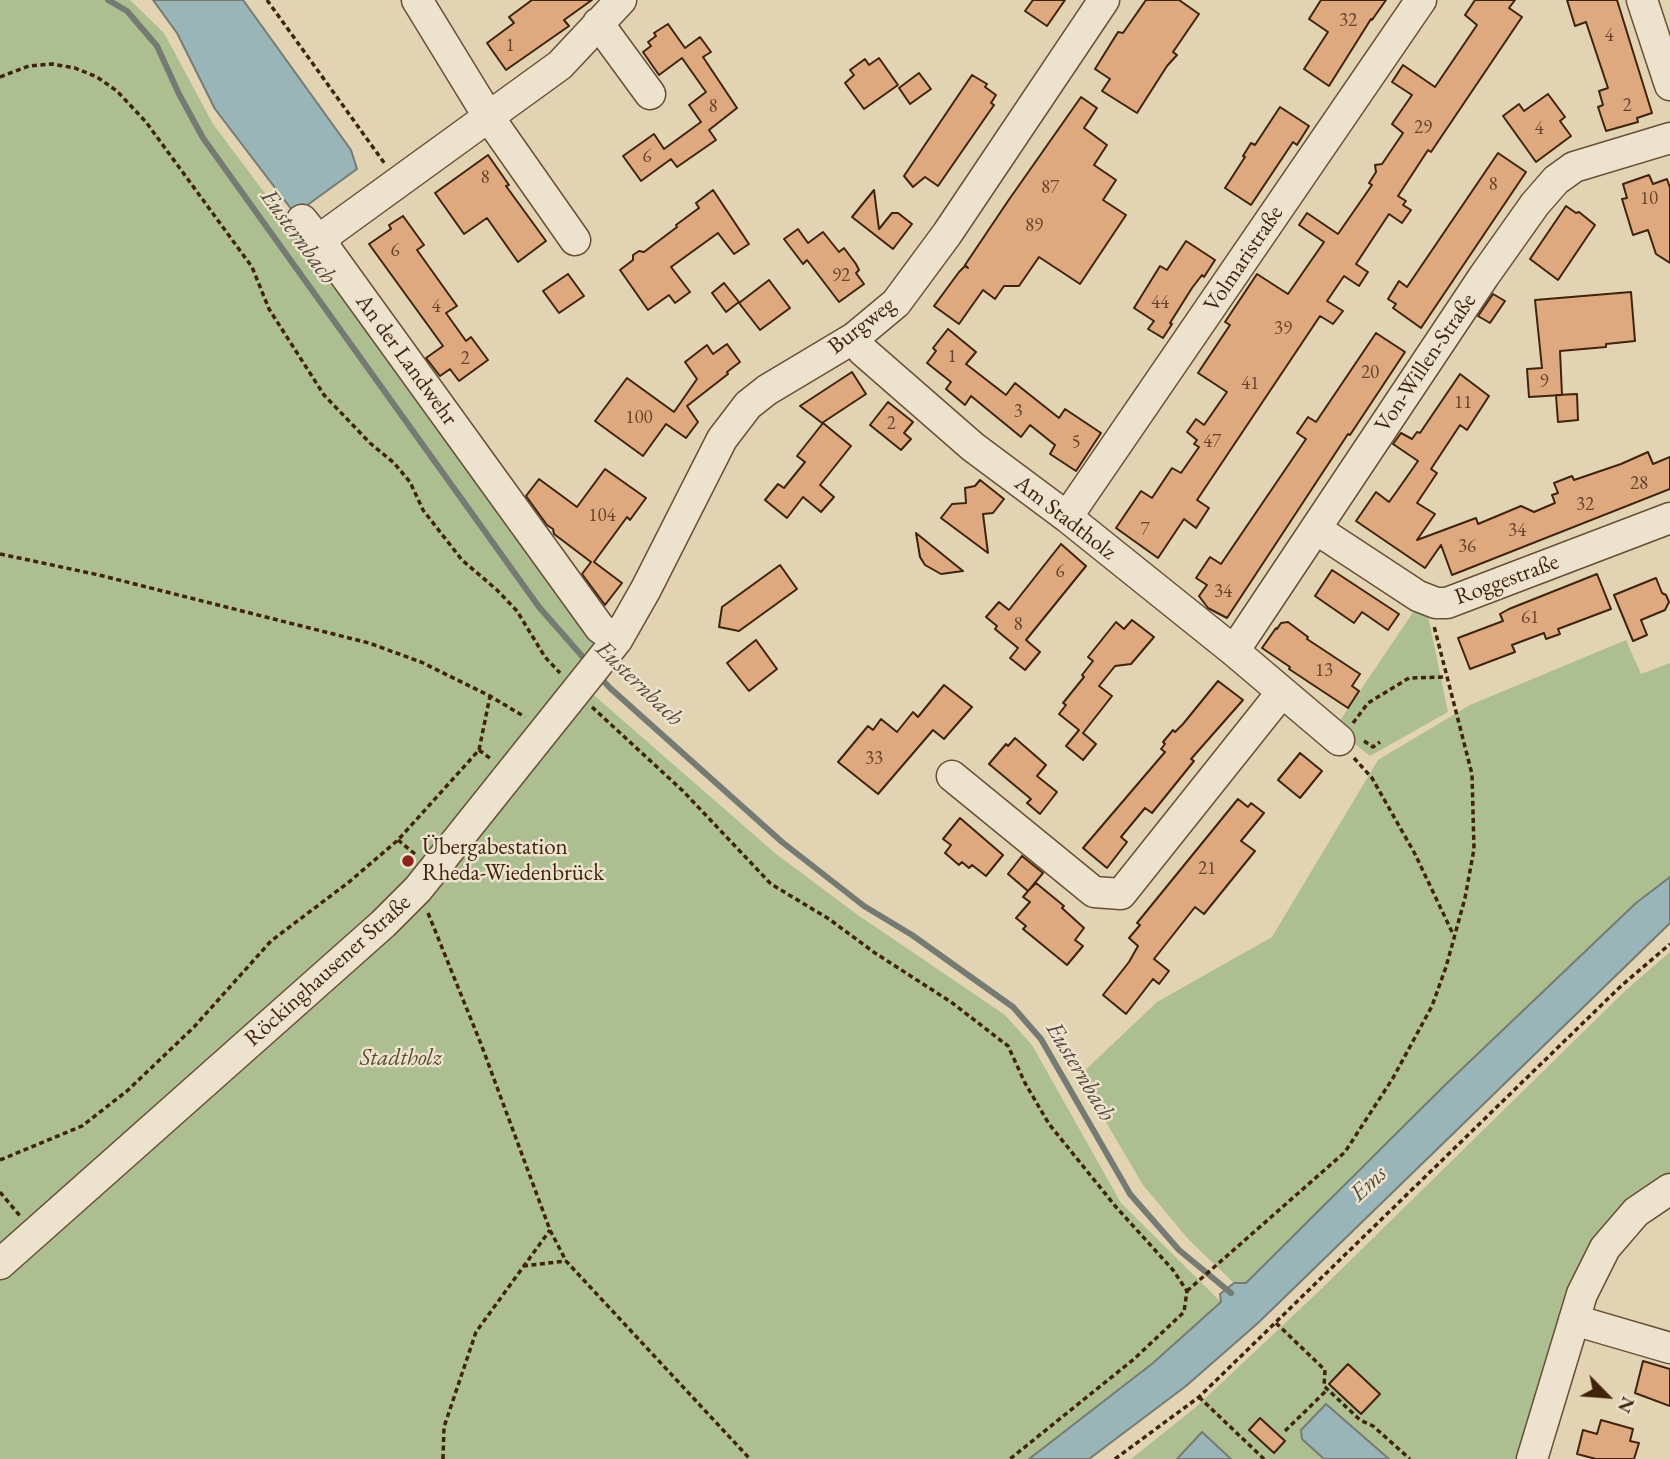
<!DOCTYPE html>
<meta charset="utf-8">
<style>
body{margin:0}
#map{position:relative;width:1670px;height:1459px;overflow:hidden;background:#e2d3b2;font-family:"EB Garamond",serif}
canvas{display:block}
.north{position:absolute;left:1572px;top:1361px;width:70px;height:70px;-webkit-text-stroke:5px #ece2cd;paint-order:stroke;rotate:115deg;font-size:19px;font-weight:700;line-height:28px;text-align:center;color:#3f230d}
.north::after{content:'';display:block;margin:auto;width:24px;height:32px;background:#3f230d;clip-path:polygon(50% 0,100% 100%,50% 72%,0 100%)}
</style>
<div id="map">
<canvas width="1670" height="1459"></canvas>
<div class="north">N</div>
</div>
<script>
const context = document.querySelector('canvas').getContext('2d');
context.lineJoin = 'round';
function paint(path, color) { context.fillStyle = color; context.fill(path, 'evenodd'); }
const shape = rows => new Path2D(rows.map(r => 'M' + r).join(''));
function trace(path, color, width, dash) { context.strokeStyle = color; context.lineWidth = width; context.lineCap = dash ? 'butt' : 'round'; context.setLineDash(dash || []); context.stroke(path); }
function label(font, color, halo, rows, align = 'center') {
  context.font = font + ' "EB Garamond",serif'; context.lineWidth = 5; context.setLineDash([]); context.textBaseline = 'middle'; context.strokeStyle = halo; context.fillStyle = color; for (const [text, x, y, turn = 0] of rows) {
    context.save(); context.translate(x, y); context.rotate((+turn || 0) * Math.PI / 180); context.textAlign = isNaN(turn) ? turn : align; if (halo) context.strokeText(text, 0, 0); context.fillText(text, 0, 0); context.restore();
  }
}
paint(shape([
 [0,0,130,0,164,33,213,124,601,642,573,677,776,854,855,913,1005,1015,1032,1045,1121,1203,1221,1302,1153,1363,1029,1459,0,1459],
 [1416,608,1428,616,1448,712,1370,756,1335,728],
 [1626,640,1641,674,1670,663,1670,877,1636,903,1444,1086,1246,1283,1234,1283,1189,1240,1143,1185,1079,1076,1157,1002,1272,937,1378,760,1470,705],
 [1670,952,1670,1176,1628,1205,1526,1459,1131,1459,1196,1407,1316,1294,1625,991]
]), '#adbe91');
const water = shape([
 [153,0,243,0,351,150,357,169,295,214,215,109,177,33,153,0],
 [1670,877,1670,923,1258,1323,1186,1386,1089,1459,1029,1459,1153,1363,1221,1302,1220,1294,1234,1283,1246,1283,1444,1086,1636,903,1670,877],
 [1326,1404,1389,1459,1324,1459,1302,1439,1301,1430,1326,1404],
 [1202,1432,1231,1459,1177,1459,1202,1432]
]);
paint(water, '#99b5b7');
trace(water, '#757b73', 2);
trace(shape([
 [108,0,127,11,157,46,179,94,203,138,539,607,589,664],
 [598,675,610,688,782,842,864,906,912,935,1013,1007,1041,1039,1130,1194,1179,1250,1231,1293]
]), '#757b73', 6);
const building = shape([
 [532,0,592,0,564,20,569,26,506,70,487,43,514,23,509,17,532,0],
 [1033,0,1065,0,1047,26,1025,11,1033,0],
 [1146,0,1179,0,1199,14,1173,52,1177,55,1167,66,1137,113,1102,91,1110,79,1095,69,1118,32,1123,33,1146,0],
 [1321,0,1386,0,1372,20,1371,19,1329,86,1304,69,1328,32,1309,19,1321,0],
 [1475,0,1515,0,1509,8,1522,17,1431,152,1428,150,1398,196,1406,201,1403,205,1411,210,1402,223,1389,214,1356,264,1368,272,1359,286,1344,276,1327,301,1343,311,1333,324,1320,316,1197,500,1209,508,1196,528,1184,519,1158,558,1116,528,1141,491,1152,498,1172,468,1181,473,1199,447,1194,444,1197,440,1187,432,1196,419,1204,425,1227,392,1198,373,1230,325,1225,322,1257,274,1288,294,1324,242,1299,225,1307,213,1338,234,1372,185,1369,183,1376,172,1375,165,1382,164,1403,133,1392,124,1412,95,1392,82,1403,65,1435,87,1477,25,1465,15,1475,0],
 [1567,0,1617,0,1652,113,1637,118,1638,122,1606,131,1598,107,1603,105,1599,91,1608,88,1586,22,1575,26,1567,0],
 [668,24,685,48,700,37,711,52,703,57,737,108,709,130,716,140,677,167,671,159,641,181,623,156,654,134,664,149,701,122,689,105,706,92,682,58,659,75,643,52,651,46,648,42,656,36,654,33,668,24],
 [879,58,898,85,864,109,845,83,854,75,850,70,865,59,869,65,879,58],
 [919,73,931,89,910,104,899,88,919,73],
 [972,75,987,84,985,87,996,95,991,103,994,105,938,186,925,177,913,187,904,176,972,75],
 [1548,94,1565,117,1560,121,1571,136,1536,162,1503,116,1519,104,1524,111,1548,94],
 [1081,97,1097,108,1084,128,1107,145,1094,165,1116,180,1103,200,1126,215,1080,284,1039,257,1019,286,1004,286,995,299,983,290,959,324,934,306,959,272,965,266,968,268,965,265,1008,201,1081,97],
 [1280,107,1309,126,1297,145,1293,142,1251,205,1225,188,1245,157,1243,156,1251,143,1255,145,1280,107],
 [1498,153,1526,172,1421,328,1393,308,1396,304,1388,299,1399,281,1407,287,1498,153],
 [488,155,509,185,506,186,546,241,518,262,487,218,464,234,435,193,488,155],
 [1649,175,1653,184,1667,179,1670,188,1670,263,1656,254,1648,230,1633,235,1622,199,1627,198,1623,184,1649,175],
 [713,190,749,244,734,254,718,233,671,267,690,292,675,303,669,295,648,310,620,270,633,260,633,255,639,251,644,252,677,227,676,225,699,208,696,203,713,190],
 [874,190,879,229,892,213,898,213,912,224,893,249,852,217,874,190],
 [1566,206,1576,213,1579,212,1595,225,1558,280,1530,259,1566,206],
 [403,216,424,245,417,250,457,306,446,313,466,341,471,337,488,360,459,381,450,369,440,376,426,358,443,346,369,244,391,229,389,225,403,216],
 [798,229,808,243,823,232,839,252,844,248,856,264,859,270,856,273,864,284,839,302,807,260,803,264,784,239,798,229],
 [1186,241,1215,260,1204,277,1202,275,1192,288,1170,323,1172,324,1163,338,1148,329,1154,321,1134,308,1160,266,1167,270,1186,241],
 [568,274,584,296,559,313,543,291,568,274],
 [769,280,790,308,760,330,739,303,769,280],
 [724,283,739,302,726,312,712,293,724,283],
 [1631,292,1635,341,1606,344,1606,347,1560,351,1562,395,1529,397,1527,369,1542,368,1535,300,1631,292],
 [1493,294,1505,301,1490,323,1478,316,1493,294],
 [948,329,976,352,966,364,1006,395,1015,383,1059,418,1065,409,1101,433,1076,471,1050,454,1055,445,1030,425,1021,437,971,396,965,405,946,389,951,382,927,363,936,351,933,348,948,329],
 [1376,333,1405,352,1350,435,1348,434,1227,618,1208,608,1199,596,1207,585,1196,578,1210,557,1221,564,1306,439,1297,433,1308,417,1316,422,1376,333],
 [727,344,740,362,727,372,728,374,687,406,698,422,686,438,666,424,643,456,595,421,627,378,674,412,697,379,685,362,707,345,713,354,727,344],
 [852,372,866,394,822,423,800,406,852,372],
 [1460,374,1489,396,1467,430,1460,425,1431,469,1437,473,1417,503,1435,514,1417,540,1476,518,1478,524,1521,506,1534,512,1555,503,1552,495,1558,493,1554,483,1572,476,1574,480,1621,464,1648,452,1653,464,1670,457,1670,489,1452,575,1441,545,1425,568,1356,521,1376,492,1389,502,1397,491,1418,461,1393,444,1401,433,1412,439,1417,432,1420,433,1460,374],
 [1577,394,1578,420,1558,422,1556,395,1577,394],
 [888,402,913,422,904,433,911,439,901,450,870,425,888,402],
 [823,423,851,446,820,485,834,497,821,512,803,497,787,518,765,500,778,484,784,488,805,462,797,456,823,423],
 [605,469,646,498,630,520,627,517,594,562,622,583,605,605,582,574,591,562,554,534,553,529,547,525,526,496,539,479,577,507,605,469],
 [980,480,1004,499,993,513,983,514,988,553,941,518,952,504,966,503,965,488,975,486,980,480],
 [916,533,963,571,941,574,925,565,920,557,916,533],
 [1061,544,1086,566,1026,640,1040,652,1025,670,1010,658,1018,648,995,629,997,626,986,617,999,602,1009,610,1061,544],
 [780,565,797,589,739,631,719,627,722,607,780,565],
 [1332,570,1399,614,1388,630,1362,612,1354,623,1315,596,1332,570],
 [1597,574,1611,609,1558,629,1560,634,1546,639,1544,633,1512,645,1515,652,1470,669,1458,638,1503,621,1500,614,1509,609,1597,574],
 [1656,578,1662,593,1666,595,1669,602,1665,610,1641,620,1647,635,1633,641,1614,595,1656,578],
 [1132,620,1154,637,1131,664,1115,666,1099,686,1112,696,1083,733,1096,744,1083,760,1066,746,1079,730,1059,714,1066,705,1063,703,1084,677,1082,675,1093,661,1088,657,1116,622,1124,629,1132,620],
 [1288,622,1308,637,1307,639,1360,674,1352,686,1359,691,1348,708,1289,669,1290,667,1262,648,1276,628,1277,629,1281,623,1288,622],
 [756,640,777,669,749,691,727,663,756,640],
 [1218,681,1243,700,1191,759,1194,761,1152,813,1145,808,1121,837,1127,842,1107,868,1083,848,1165,752,1161,749,1165,744,1163,742,1173,730,1175,732,1183,724,1218,681],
 [944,685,972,707,944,739,933,730,878,794,838,762,868,726,873,730,881,719,897,732,913,712,918,717,944,685],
 [1015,738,1046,765,1037,776,1057,792,1040,814,1027,803,1031,799,989,764,1006,744,1008,746,1015,738],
 [1300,753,1322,771,1300,798,1278,780,1300,753],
 [1238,799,1248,807,1251,803,1264,813,1241,841,1255,851,1204,914,1195,907,1154,959,1169,971,1159,984,1153,979,1126,1014,1103,995,1129,962,1138,946,1129,938,1140,925,1137,923,1238,799],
 [960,818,1003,855,986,876,972,865,969,868,962,862,959,865,945,853,951,845,943,839,960,818],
 [1022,856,1043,873,1029,890,1036,883,1064,906,1062,908,1084,928,1075,940,1083,946,1067,965,1023,929,1026,926,1016,918,1030,902,1023,897,1028,891,1008,874,1022,856],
 [1643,1361,1670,1369,1670,1406,1635,1393,1643,1361],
 [1348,1364,1380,1394,1361,1414,1329,1384,1348,1364],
 [1260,1418,1285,1441,1274,1453,1249,1430,1260,1418],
 [1601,1420,1633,1429,1630,1441,1639,1443,1634,1459,1596,1459,1577,1454,1583,1430,1597,1434,1601,1420]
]);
paint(building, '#dfa980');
trace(building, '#3f230d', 2);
const minor = shape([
 [417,0,488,116,575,240],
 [1642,0,1670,85],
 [598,23,650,94],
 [302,220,315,236,325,240],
 [854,338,863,351,973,447,1067,517,1234,651,1339,740],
 [1067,517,1421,0],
 [1316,529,1418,596,1436,603,1447,603,1670,518],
 [617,640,600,628,326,249,325,240,331,231,560,65,621,0],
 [1234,651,1484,276,1535,204,1556,180,1574,167,1670,138],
 [952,776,1094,892,1121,894,1282,692],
 [0,1264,383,924,418,889,617,640,646,589,722,439,748,405,767,390,854,338,896,303,947,234,1104,0],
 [1574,1320,1670,1348],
 [1532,1459,1582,1294,1605,1248,1636,1212,1670,1189]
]);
trace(minor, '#684f36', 33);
trace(shape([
 [267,0,385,164],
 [0,77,29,66,52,64,75,68,97,77,117,91,146,122,252,267,269,309,324,395,370,443,394,463,410,482,423,510,462,560,497,590,517,611,545,657,560,673],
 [0,554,99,575,369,643,421,662,490,696,525,717],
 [592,707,683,791,771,884,829,919,875,953,951,1002,1008,1046,1025,1083,1049,1124,1116,1207,1173,1270,1187,1291,1184,1312,1134,1359,1010,1459],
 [1353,723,1368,703,1409,678,1446,677],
 [1364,741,1373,747,1380,742],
 [479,750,491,759],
 [1354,758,1372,778,1415,854,1453,934],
 [398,840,416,855],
 [428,913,481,1044,550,1230,566,1261,750,1459],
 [0,1160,82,1126,127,1091,194,1027,271,941,349,882,398,840,479,750,490,696],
 [0,1192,20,1216],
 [523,1266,566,1261],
 [1187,1291,1345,1152,1393,1078,1432,1006,1446,967,1465,898,1474,849,1472,774,1434,626],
 [1276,1323,1325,1370,1324,1386,1360,1420,1373,1426,1410,1459],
 [1199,1397,1264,1459],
 [1285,1431,1328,1389],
 [443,1459,444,1427,476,1332,550,1230],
 [1115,1459,1199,1397,1621,986,1670,944]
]), '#3f230d', 3.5, [5, 3.5]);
trace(minor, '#ece2cd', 30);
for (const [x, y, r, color] of [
 [408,861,7,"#8f2418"]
]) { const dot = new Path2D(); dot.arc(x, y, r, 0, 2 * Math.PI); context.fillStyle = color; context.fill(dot); trace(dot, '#ece2cd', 2.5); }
label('19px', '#67442a', null, [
 ["32",1348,21],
 ["4",1609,36],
 ["1",510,46],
 ["2",1627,106],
 ["8",713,107],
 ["29",1423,128],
 ["4",1539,129],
 ["6",647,157],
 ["8",485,178],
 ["8",1493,185],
 ["87",1050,188],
 ["10",1649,199],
 ["89",1034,226],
 ["6",395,251],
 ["92",841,276],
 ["44",1160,303],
 ["4",436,307],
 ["39",1283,329],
 ["1",952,357],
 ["2",465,359],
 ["20",1370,373],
 ["9",1544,382],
 ["41",1250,384],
 ["11",1463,403],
 ["3",1018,412],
 ["100",639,418],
 ["2",891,424],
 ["47",1212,442],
 ["5",1076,443],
 ["28",1639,484],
 ["32",1585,505],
 ["104",602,516],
 ["7",1145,530],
 ["34",1517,531],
 ["36",1467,547],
 ["6",1060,572],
 ["34",1223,592],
 ["61",1530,618],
 ["8",1018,625],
 ["13",1324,671],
 ["33",874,759],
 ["21",1207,869]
]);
label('23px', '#3f230d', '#ece2cd', [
 ["Volmaristraße",1244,259,-56],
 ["Burgweg",862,326,-38],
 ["An der Landwehr",406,360,54],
 ["Von-Willen-Straße",1426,363,-56],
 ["Am Stadtholz",1065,518,38],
 ["Roggestraße",1507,580,-20],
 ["Röckinghausener Straße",328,971,-42]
]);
label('23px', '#3f230d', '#ece2cd', [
 ["Übergabestation",422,848],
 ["Rheda-Wiedenbrück",422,874]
], 'left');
label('italic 23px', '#5a4a2e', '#ece2cd', [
 ["Stadtholz",401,1059]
]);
label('italic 24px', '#564838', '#ece2cd', [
 ["Eusternbach",298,237,54],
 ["Eusternbach",639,684,44],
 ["Eusternbach",1080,1072,59],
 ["Ems",1369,1184,-43]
]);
</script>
